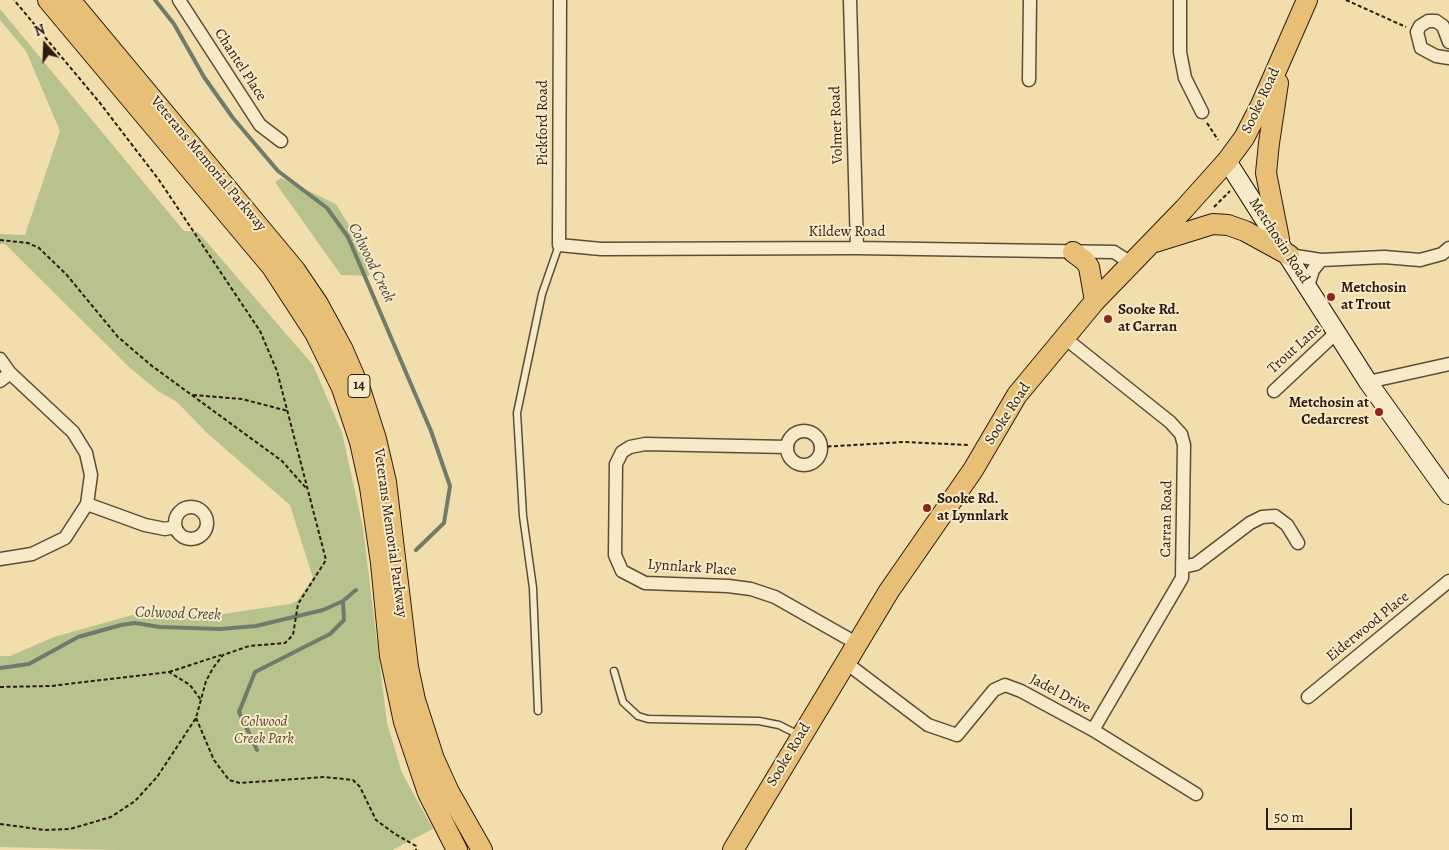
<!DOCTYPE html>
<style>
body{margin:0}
#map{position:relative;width:1449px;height:850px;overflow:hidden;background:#f1deac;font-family:Alegreya,serif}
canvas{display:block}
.north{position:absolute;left:20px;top:20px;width:50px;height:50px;-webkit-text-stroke:4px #f6eac9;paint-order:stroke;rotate:340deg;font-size:14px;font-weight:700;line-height:20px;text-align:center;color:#2e1b0f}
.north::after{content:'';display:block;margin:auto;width:18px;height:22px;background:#2e1b0f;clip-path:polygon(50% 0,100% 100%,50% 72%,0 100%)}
.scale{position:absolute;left:1266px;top:808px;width:86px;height:22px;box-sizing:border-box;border:2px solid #2e1b0f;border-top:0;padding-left:6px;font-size:15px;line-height:18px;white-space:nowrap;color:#2e1b0f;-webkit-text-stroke:4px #f6eac9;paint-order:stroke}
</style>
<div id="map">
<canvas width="1449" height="850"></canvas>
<div class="north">N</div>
<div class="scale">50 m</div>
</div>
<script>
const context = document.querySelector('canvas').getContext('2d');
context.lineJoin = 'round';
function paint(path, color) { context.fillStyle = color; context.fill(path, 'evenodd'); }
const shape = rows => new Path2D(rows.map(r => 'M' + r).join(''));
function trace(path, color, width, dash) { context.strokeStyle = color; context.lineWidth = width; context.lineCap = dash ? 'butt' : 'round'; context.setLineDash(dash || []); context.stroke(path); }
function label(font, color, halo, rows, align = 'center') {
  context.font = font + ' Alegreya,serif'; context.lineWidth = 4; context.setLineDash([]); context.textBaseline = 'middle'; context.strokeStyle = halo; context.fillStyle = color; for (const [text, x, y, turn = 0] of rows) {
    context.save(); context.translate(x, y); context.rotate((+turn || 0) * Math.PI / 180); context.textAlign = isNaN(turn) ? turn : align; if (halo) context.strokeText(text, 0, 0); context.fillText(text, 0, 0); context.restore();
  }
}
paint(shape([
 [0,9,184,231,198,232,313,365,342,433,363,528,387,723,402,773,433,829,392,850,118,850,0,847,0,656,10,656,54,637,136,614,216,615,290,604,297,601,313,578,290,505,207,433,177,402,158,391,130,368,5,244,0,244,0,234,25,235,60,131,26,51,0,20],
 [281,178,336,204,367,255,369,276,341,275,275,182]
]), '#b7c28c');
trace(shape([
 [155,0,174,24,204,77,233,118,278,171,327,208,348,237,431,431,450,486,444,523,416,550],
 [0,668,29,664,78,637,121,625,135,623,160,627,220,629,256,626,323,610,343,601,356,590],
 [257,750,239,712,255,672,330,634,344,620,343,601]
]), '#6f7c6c', 4);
const lane = shape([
 [614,671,623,702,638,716,648,719,759,721,779,725,799,735],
 [538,711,533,588,523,516,517,413,542,294,559,245]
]);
const street = shape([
 [179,0,260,125,281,141],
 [560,0,559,245,601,249,857,248,1114,252,1131,263],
 [850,0,857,248],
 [1180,0,1180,52,1185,78,1202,112],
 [1449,42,1443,26,1436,21,1428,21,1420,26,1417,32,1421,48,1436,56,1449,58],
 [1029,80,1030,0],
 [1289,255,1321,260,1384,257,1420,260,1442,254,1449,248],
 [1308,286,1313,270,1321,260],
 [1066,339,1170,422,1181,434,1184,445,1182,578,1093,730],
 [0,359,10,373,73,432,86,453,91,475,87,504,65,538,32,554,0,559],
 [0,381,10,373],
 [1368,382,1449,364],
 [1274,391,1337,332],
 '787 448a17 17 0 1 1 34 0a17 17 0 1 1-34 0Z',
 [787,447,645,444,630,447,622,452,616,464,615,555,622,571,645,583,728,586,751,589,775,597,856,643],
 [87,504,145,525,165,529,175,527],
 '175 523a16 16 0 1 1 32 0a16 16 0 1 1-32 0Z',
 [1183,567,1196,564,1250,523,1262,517,1275,516,1287,525,1298,543],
 [845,662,928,725,957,735,994,690,1005,685,1021,691,1093,730,1196,794],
 [1308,697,1449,581]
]);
const secondary = shape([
 [1227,161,1368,382,1449,495]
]);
const primary = shape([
 [48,0,272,267,315,333,342,388,360,442,370,487,381,563,390,656,404,722,428,793,457,850],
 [70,0,295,270,318,304,343,350,361,392,376,439,386,482,408,667,415,700,434,759,449,792,482,850],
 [1278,83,1269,143,1266,173,1279,239],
 [1155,242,1213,224,1228,225,1245,231,1289,255],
 [1073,252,1085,261,1089,267,1095,301],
 [733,850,889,591,973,470,1017,395,1095,301,1184,209,1227,161,1244,138,1261,105,1307,0]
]);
trace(lane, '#5f4c36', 9);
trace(street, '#5f4c36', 15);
trace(secondary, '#2e1b0f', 20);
trace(primary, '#2e1b0f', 22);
trace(shape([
 [1346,0,1406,27],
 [1207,123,1218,140],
 [1214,207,1230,191],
 [0,240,28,243,39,248,66,274,118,337,152,366,282,461,306,488],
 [193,395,242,399,288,411],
 [821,447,904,442,969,445],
 [169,672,221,655],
 [0,687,51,686,169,672,190,685,201,700],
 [196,718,214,760,229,780,240,783,324,777,353,780,360,787,376,820,395,834,416,846,416,850],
 [0,824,45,830,70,829,111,817,135,801,157,777,196,718,206,681,213,668,223,655,249,646,285,643,293,635,298,604,326,560,277,371,260,331,159,180,100,103,14,0]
]), '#2e1b0f', 2, [4, 2.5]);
trace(lane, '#f6eac9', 6);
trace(street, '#f6eac9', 12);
trace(secondary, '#f6eac9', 18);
trace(primary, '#e8bf76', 20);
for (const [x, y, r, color] of [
 [1331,297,5,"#8f2418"],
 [1108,319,5,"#8f2418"],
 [1379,412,5,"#8f2418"],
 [927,508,5,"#8f2418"]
]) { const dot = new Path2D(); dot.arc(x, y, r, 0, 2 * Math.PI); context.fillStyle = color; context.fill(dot); trace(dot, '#f6eac9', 2); }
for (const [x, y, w] of [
 [359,386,22]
]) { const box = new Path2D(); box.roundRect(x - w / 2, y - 11.5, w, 23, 4); context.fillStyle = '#f6eac9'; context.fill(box); trace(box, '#2e1b0f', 1); }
label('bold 14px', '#2e1b0f', null, [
 ["14",359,386]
]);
label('15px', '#2e1b0f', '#f6eac9', [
 ["Chantel Place",240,65,57],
 ["Sooke Road",1261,101,-65],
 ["Pickford Road",543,123,-90],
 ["Volmer Road",837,125,-92],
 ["Veterans Memorial Parkway",208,164,50],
 ["Kildew Road",847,232],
 ["Metchosin Road",1279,241,57],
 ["Trout Lane",1295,349,-42],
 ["Sooke Road",1008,414,-57],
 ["Carran Road",1167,519,-89],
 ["Veterans Memorial Parkway",390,533,82],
 ["Lynnlark Place",692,568,4],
 ["Eiderwood Place",1368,627,-39],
 ["Jadel Drive",1060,694,28],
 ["Sooke Road",789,755,-59]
]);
label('bold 15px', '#2e1b0f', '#f6eac9', [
 ["Metchosin",1341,288],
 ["at Trout",1341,305],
 ["Sooke Rd.",1118,310],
 ["at Carran",1118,327],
 ["Metchosin at",1369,403,"right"],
 ["Cedarcrest",1369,420,"right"],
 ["Sooke Rd.",937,499],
 ["at Lynnlark",937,516]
], 'left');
label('italic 15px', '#574d34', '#f6eac9', [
 ["Colwood",264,722],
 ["Creek Park",264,739]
]);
label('italic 16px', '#4f4b3e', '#f6eac9', [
 ["Colwood Creek",371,263,64],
 ["Colwood Creek",178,614,2]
]);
</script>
